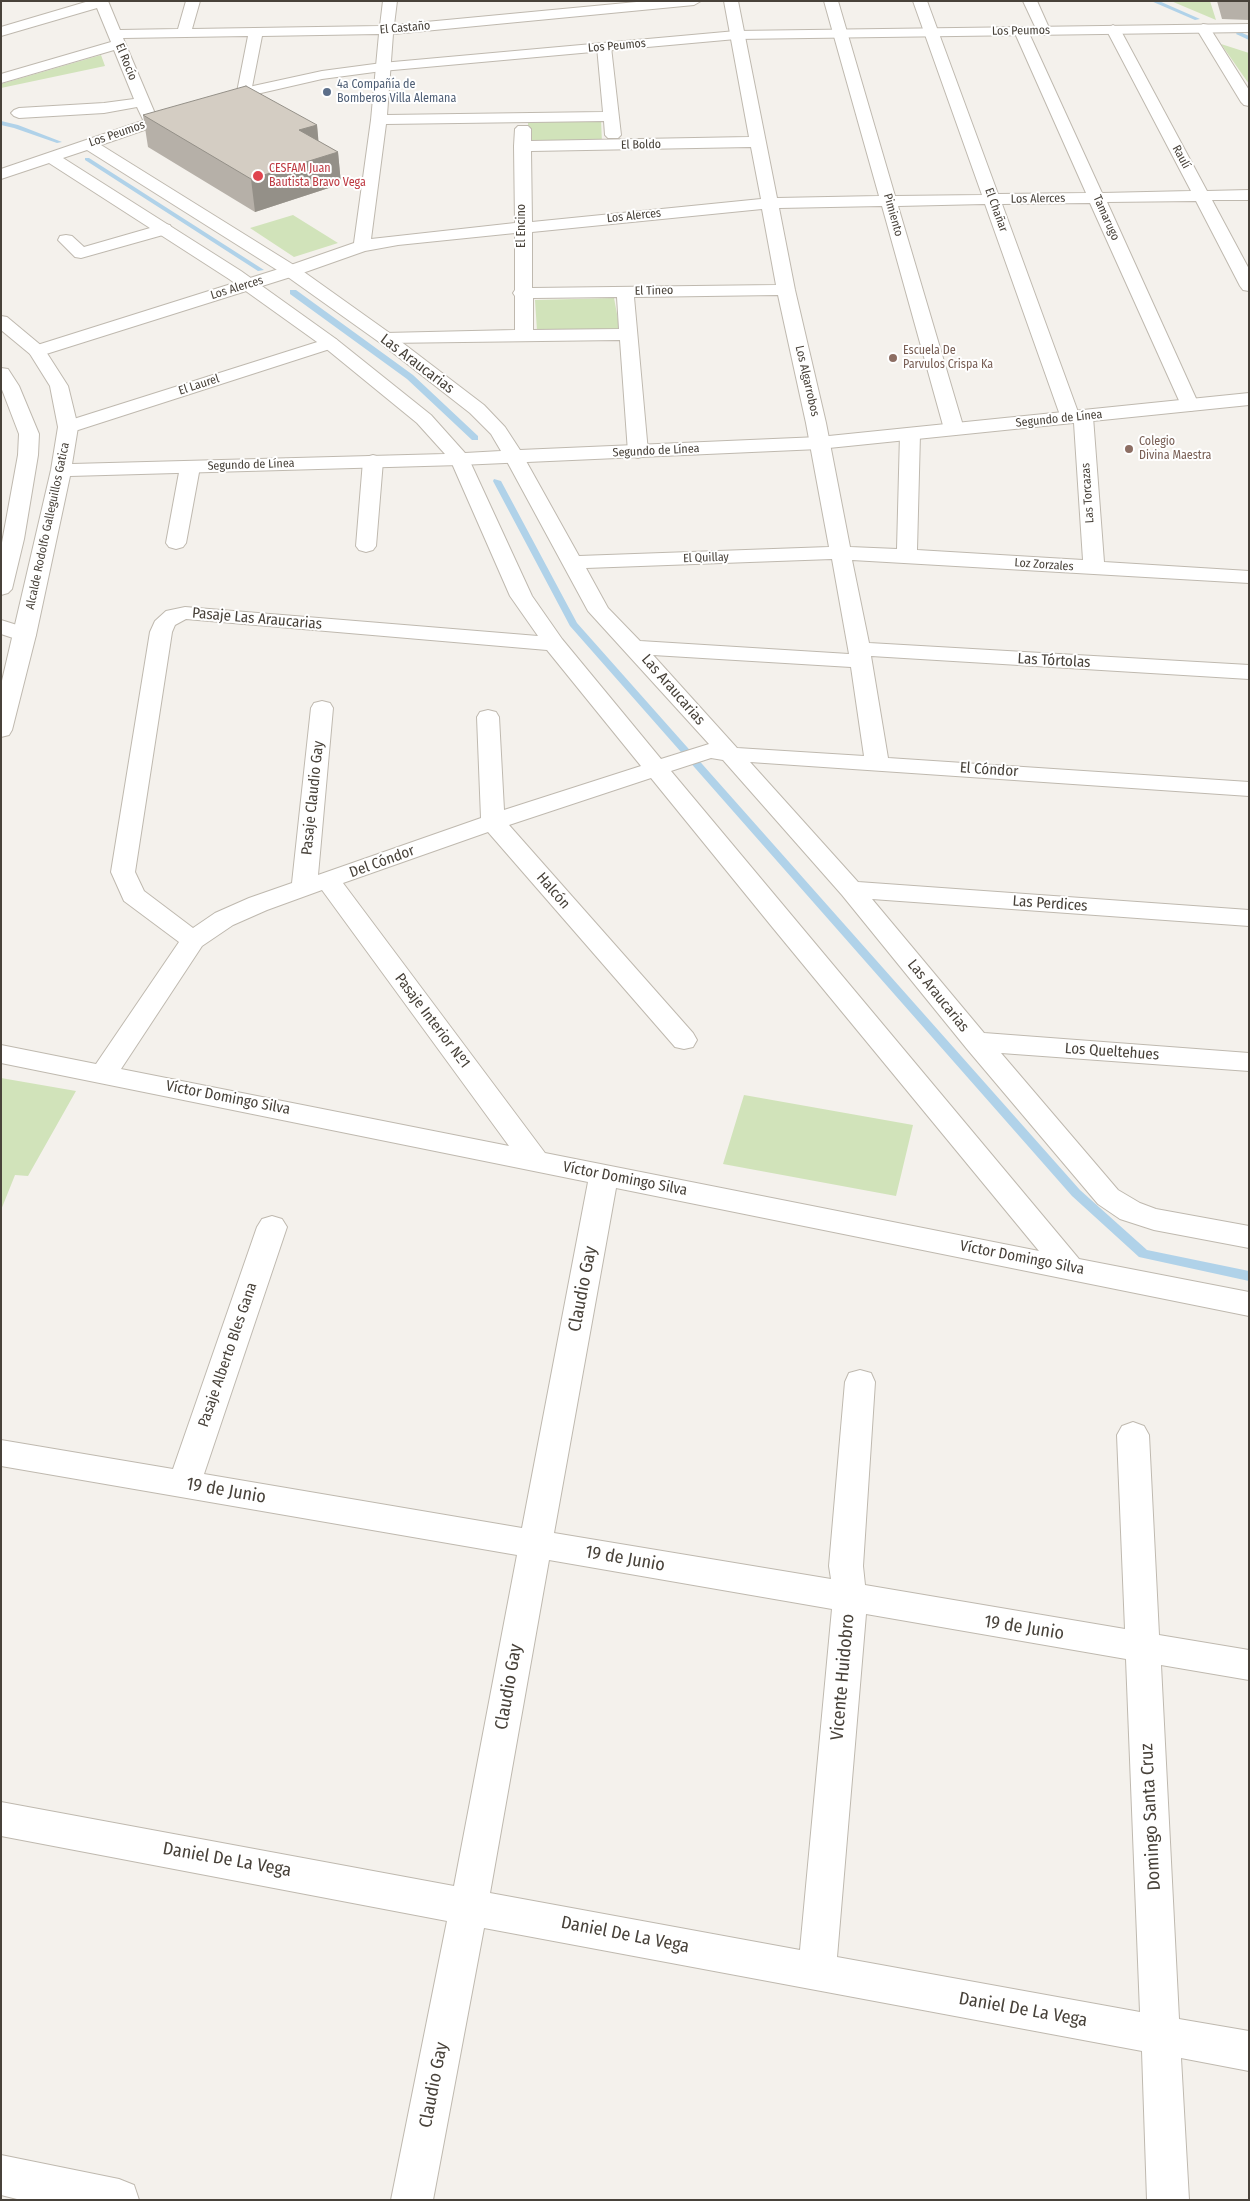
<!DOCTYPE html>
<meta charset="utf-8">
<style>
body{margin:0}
#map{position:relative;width:1250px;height:2201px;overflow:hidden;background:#f4f1ec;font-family:"Fira Sans Condensed",sans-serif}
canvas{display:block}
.frame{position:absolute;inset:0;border:2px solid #48423a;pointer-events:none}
</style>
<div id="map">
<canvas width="1250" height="2201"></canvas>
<div class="frame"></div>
</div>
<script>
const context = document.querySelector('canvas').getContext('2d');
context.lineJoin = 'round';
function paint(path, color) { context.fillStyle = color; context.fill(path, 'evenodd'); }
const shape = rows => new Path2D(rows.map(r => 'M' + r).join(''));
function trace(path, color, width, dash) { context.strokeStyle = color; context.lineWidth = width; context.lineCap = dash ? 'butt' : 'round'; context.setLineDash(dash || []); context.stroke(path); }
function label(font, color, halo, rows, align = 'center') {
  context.font = font + ' "Fira Sans Condensed",sans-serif'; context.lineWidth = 4; context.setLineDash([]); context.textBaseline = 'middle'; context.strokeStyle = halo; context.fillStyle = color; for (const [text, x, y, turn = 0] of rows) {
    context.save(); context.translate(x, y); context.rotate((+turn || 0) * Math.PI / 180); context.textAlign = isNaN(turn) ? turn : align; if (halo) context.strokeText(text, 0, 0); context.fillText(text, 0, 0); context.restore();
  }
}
paint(shape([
 [1171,1,1210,1,1216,20],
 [1221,44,1249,53,1249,84],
 [101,55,105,66,1,88,1,84],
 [601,119,602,143,528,144,528,120],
 [293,215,338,243,294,257,250,228],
 [614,298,620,330,537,331,535,300],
 [1,1078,76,1091,28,1176,15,1175,1,1210],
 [744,1095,913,1125,896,1196,723,1164]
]), '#d1e3ba');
paint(shape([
 [1151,1,1159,1,1200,19,1195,20,1151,1],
 [1238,31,1249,36,1249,40,1236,34,1238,31],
 [1,121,18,125,62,142,57,143,14,128,1,125,1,121],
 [85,158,89,158,264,270,258,271,85,160,85,158],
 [290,290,296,290,413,375,478,436,478,440,472,440,407,379,290,294,290,290],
 [494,479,501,481,577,623,1080,1190,1147,1250,1249,1271,1249,1281,1139,1257,1072,1196,570,626,493,481,494,479]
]), '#b0d2e9');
const minor = shape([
 [89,1,108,1,120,30,178,29,186,1,200,1,192,29,380,26,383,1,397,1,394,25,647,1,701,1,694,5,393,34,387,115,603,112,597,47,599,44,609,44,611,47,621,135,618,138,608,138,605,135,604,121,386,124,371,239,515,223,514,146,515,129,518,126,528,126,531,129,531,141,749,137,724,1,738,1,777,198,879,196,824,1,838,1,895,196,982,195,913,1,927,1,998,194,1086,193,1014,31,1021,27,1028,31,1102,193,1191,191,1106,29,1113,25,1120,29,1207,191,1249,190,1249,200,1212,200,1249,269,1249,291,1243,290,1240,286,1196,201,1107,202,1199,405,1197,409,1190,411,1183,409,1181,405,1090,203,1002,204,1078,412,1090,413,1093,417,1104,562,1249,571,1249,583,852,560,869,643,1249,665,1249,679,871,656,888,758,1249,782,1249,796,750,762,858,882,1249,910,1249,926,872,899,984,1033,1249,1053,1249,1071,1001,1053,1118,1190,1140,1203,1156,1209,1249,1226,1249,1248,1154,1230,1120,1219,1098,1204,967,1049,842,895,723,760,711,758,671,771,1079,1259,1249,1292,1249,1316,616,1188,554,1533,831,1579,829,1566,845,1382,849,1373,860,1370,871,1373,875,1382,863,1566,865,1585,1125,1629,1117,1435,1122,1426,1133,1422,1144,1426,1149,1435,1159,1635,1249,1650,1249,1680,1161,1665,1179,2019,1249,2031,1249,2071,1181,2058,1189,2200,1147,2200,1142,2051,484,1928,433,2200,391,2200,447,1921,1,1836,1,1802,454,1886,517,1555,1,1466,1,1440,173,1469,257,1227,262,1219,272,1216,282,1219,287,1227,204,1474,522,1528,588,1182,1,1063,1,1045,96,1064,179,942,124,901,111,872,150,632,155,621,166,611,185,607,538,636,510,596,450,459,453,455,460,453,467,455,532,596,562,639,661,759,709,744,588,611,504,456,507,452,514,450,521,452,579,556,829,547,806,423,778,295,634,297,648,452,645,456,638,458,631,456,628,452,620,340,385,343,379,342,376,338,379,334,385,333,515,330,515,296,513,293,515,290,515,233,398,245,365,251,297,275,43,355,37,356,31,355,28,351,31,347,285,267,354,243,371,120,379,34,262,36,251,92,249,95,244,96,239,95,237,92,248,36,123,38,159,123,156,126,146,126,137,107,104,113,19,118,14,116,11,113,14,110,19,108,104,103,134,99,114,50,1,83,1,74,111,42,97,8,1,36,1,27,89,1],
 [751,147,761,199,532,222,531,151,751,147],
 [985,204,1061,418,1064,422,1074,423,1083,560,917,550,920,434,917,430,910,428,903,430,900,434,897,549,850,547,826,423,795,290,779,208,882,206,944,429,947,433,954,435,961,433,964,429,898,206,985,204],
 [762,209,776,285,532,288,532,232,762,209],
 [617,297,619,329,533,330,533,298,617,297],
 [832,559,849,654,640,641,608,608,586,568,832,559],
 [186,619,547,650,641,766,504,810,499,717,496,712,488,710,480,712,477,717,481,818,318,875,333,708,330,703,322,701,314,703,311,708,292,883,249,898,215,913,193,928,144,891,135,872,172,632,175,625,186,619],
 [653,655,851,667,864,756,737,748,653,655],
 [651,778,773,928,1039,1251,545,1153,343,883,488,832,675,1047,684,1049,693,1047,697,1040,693,1033,509,825,651,778],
 [322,890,509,1146,121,1069,202,946,233,925,267,910,322,890],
 [549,1560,832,1609,800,1950,490,1893,549,1560],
 [866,1614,1126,1659,1140,2012,837,1957,866,1614],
 [1023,1,1037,1,1050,30,1048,33,1038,33,1023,1],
 [1203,24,1208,25,1249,90,1249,106,1244,105,1241,102,1196,28,1203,24],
 [164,224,170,225,172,229,170,233,81,258,75,257,58,240,60,236,66,235,72,236,84,247,164,224],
 [330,338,336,339,339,343,336,347,75,431,68,433,61,431,58,427,61,423,330,338],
 [1,368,8,369,19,386,39,434,38,455,24,539,12,589,8,593,1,595,1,548,18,455,19,434,1,387,1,368],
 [373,455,380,457,383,461,376,546,373,550,366,552,359,550,356,546,363,461,366,457,373,455],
 [190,461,197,463,200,467,186,543,183,547,176,549,169,547,166,543,180,467,183,463,190,461],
 [1,620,33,630,36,635,33,640,25,642,1,634,1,620],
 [1,2155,119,2179,134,2185,139,2200,21,2200,1,2195,1,2155]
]);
const tertiary = shape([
 [1249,24,1249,32,736,39,382,71,322,79,248,96,218,105,213,103,210,100,213,97,244,88,322,71,382,63,736,31,1249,24],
 [180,108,185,110,188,113,185,116,101,145,297,267,391,334,484,405,505,427,520,450,819,437,1249,393,1249,405,819,449,460,465,70,476,36,635,12,730,9,735,1,737,1,685,51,470,58,427,50,386,30,354,1,330,1,316,7,317,43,347,68,386,78,427,72,464,445,454,417,423,324,347,229,279,49,163,1,179,1,169,180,108],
 [87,150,285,275,379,342,470,413,491,434,501,451,465,453,431,415,336,339,241,271,63,158,87,150]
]);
trace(minor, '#bfb9af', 2);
trace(tertiary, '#bfb9af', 2);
paint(minor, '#fff');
paint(tertiary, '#fff');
paint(shape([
 [1217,1,1249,1,1249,20,1222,19],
 [143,115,317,125,318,141,338,152,341,184,255,212,148,147]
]), '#b6b0a8');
paint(shape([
 [317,125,320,157,299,130],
 [338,152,341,184,255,212,251,179]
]), '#949088');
const building = shape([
 [246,86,317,125,299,130,338,152,251,179,143,115,246,86]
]);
paint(building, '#d4cdc3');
trace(building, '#949088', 1);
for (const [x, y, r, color] of [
 [327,92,5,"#5c6f8a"],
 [258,176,6,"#e0444e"],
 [893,358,5,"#8d6e63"],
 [1129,449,5,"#8d6e63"]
]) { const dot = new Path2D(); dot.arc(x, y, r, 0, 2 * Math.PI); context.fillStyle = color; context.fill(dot); trace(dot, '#fff', 2); }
label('12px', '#48423a', '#fff', [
 ["El Castaño",405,28,-5],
 ["Los Peumos",1021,31,-1],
 ["Los Peumos",617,46,-5],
 ["El Rocío",126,62,68],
 ["Los Peumos",117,134,-19],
 ["El Boldo",641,145,-1],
 ["Raulí",1181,157,62],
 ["Los Alerces",1038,199,-1],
 ["El Chañar",996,210,70],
 ["Pimiento",893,215,74],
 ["Los Alerces",634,216,-6],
 ["Tamarugo",1106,218,66],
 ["El Encino",522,226,-90],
 ["Los Alerces",237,288,-17],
 ["El Tineo",654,291,-1],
 ["Los Algarrobos",807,381,77],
 ["El Laurel",199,385,-18],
 ["Segundo de Línea",1059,419,-6],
 ["Segundo de Línea",656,451,-3],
 ["Segundo de Línea",251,465,-2],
 ["Las Torcazas",1088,493,-94],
 ["Alcalde Rodolfo Galleguillos Gatica",48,526,-78],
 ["El Quillay",706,558,-2],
 ["Loz Zorzales",1044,565,4]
]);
label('12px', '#4e5e75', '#fff', [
 ["4a Compañía de",337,85],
 ["Bomberos Villa Alemana",337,99]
], 'left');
label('12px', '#be3a42', '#fff', [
 ["CESFAM Juan",269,169],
 ["Bautista Bravo Vega",269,183]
], 'left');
label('12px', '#785e54', '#fff', [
 ["Escuela De",903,351],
 ["Parvulos Crispa Ka",903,365],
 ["Colegio",1139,442],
 ["Divina Maestra",1139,456]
], 'left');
label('15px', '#48423a', '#fff', [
 ["Las Araucarias",417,364,37],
 ["Pasaje Las Araucarias",257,619,5],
 ["Las Tórtolas",1054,661,3],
 ["Las Araucarias",673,690,49],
 ["El Cóndor",989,770,4],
 ["Pasaje Claudio Gay",313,798,-84],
 ["Del Cóndor",382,862,-20],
 ["Halcón",553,891,49],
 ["Las Perdices",1050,904,4],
 ["Las Araucarias",938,996,51],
 ["Pasaje Interior Nº1",432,1021,53],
 ["Los Queltehues",1112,1052,4],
 ["Víctor Domingo Silva",228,1098,11],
 ["Víctor Domingo Silva",625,1179,11],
 ["Víctor Domingo Silva",1022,1258,11],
 ["Pasaje Alberto Bles Gana",228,1355,-71]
]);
label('18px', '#48423a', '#fff', [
 ["Claudio Gay",583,1289,-79],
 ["19 de Junio",226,1491,10],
 ["19 de Junio",625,1559,10],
 ["19 de Junio",1024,1628,9],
 ["Vicente Huidobro",843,1677,-85],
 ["Claudio Gay",509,1687,-80],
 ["Domingo Santa Cruz",1151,1817,-93],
 ["Daniel De La Vega",227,1860,10],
 ["Daniel De La Vega",625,1935,11],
 ["Daniel De La Vega",1023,2010,10],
 ["Claudio Gay",434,2085,-79]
]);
</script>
